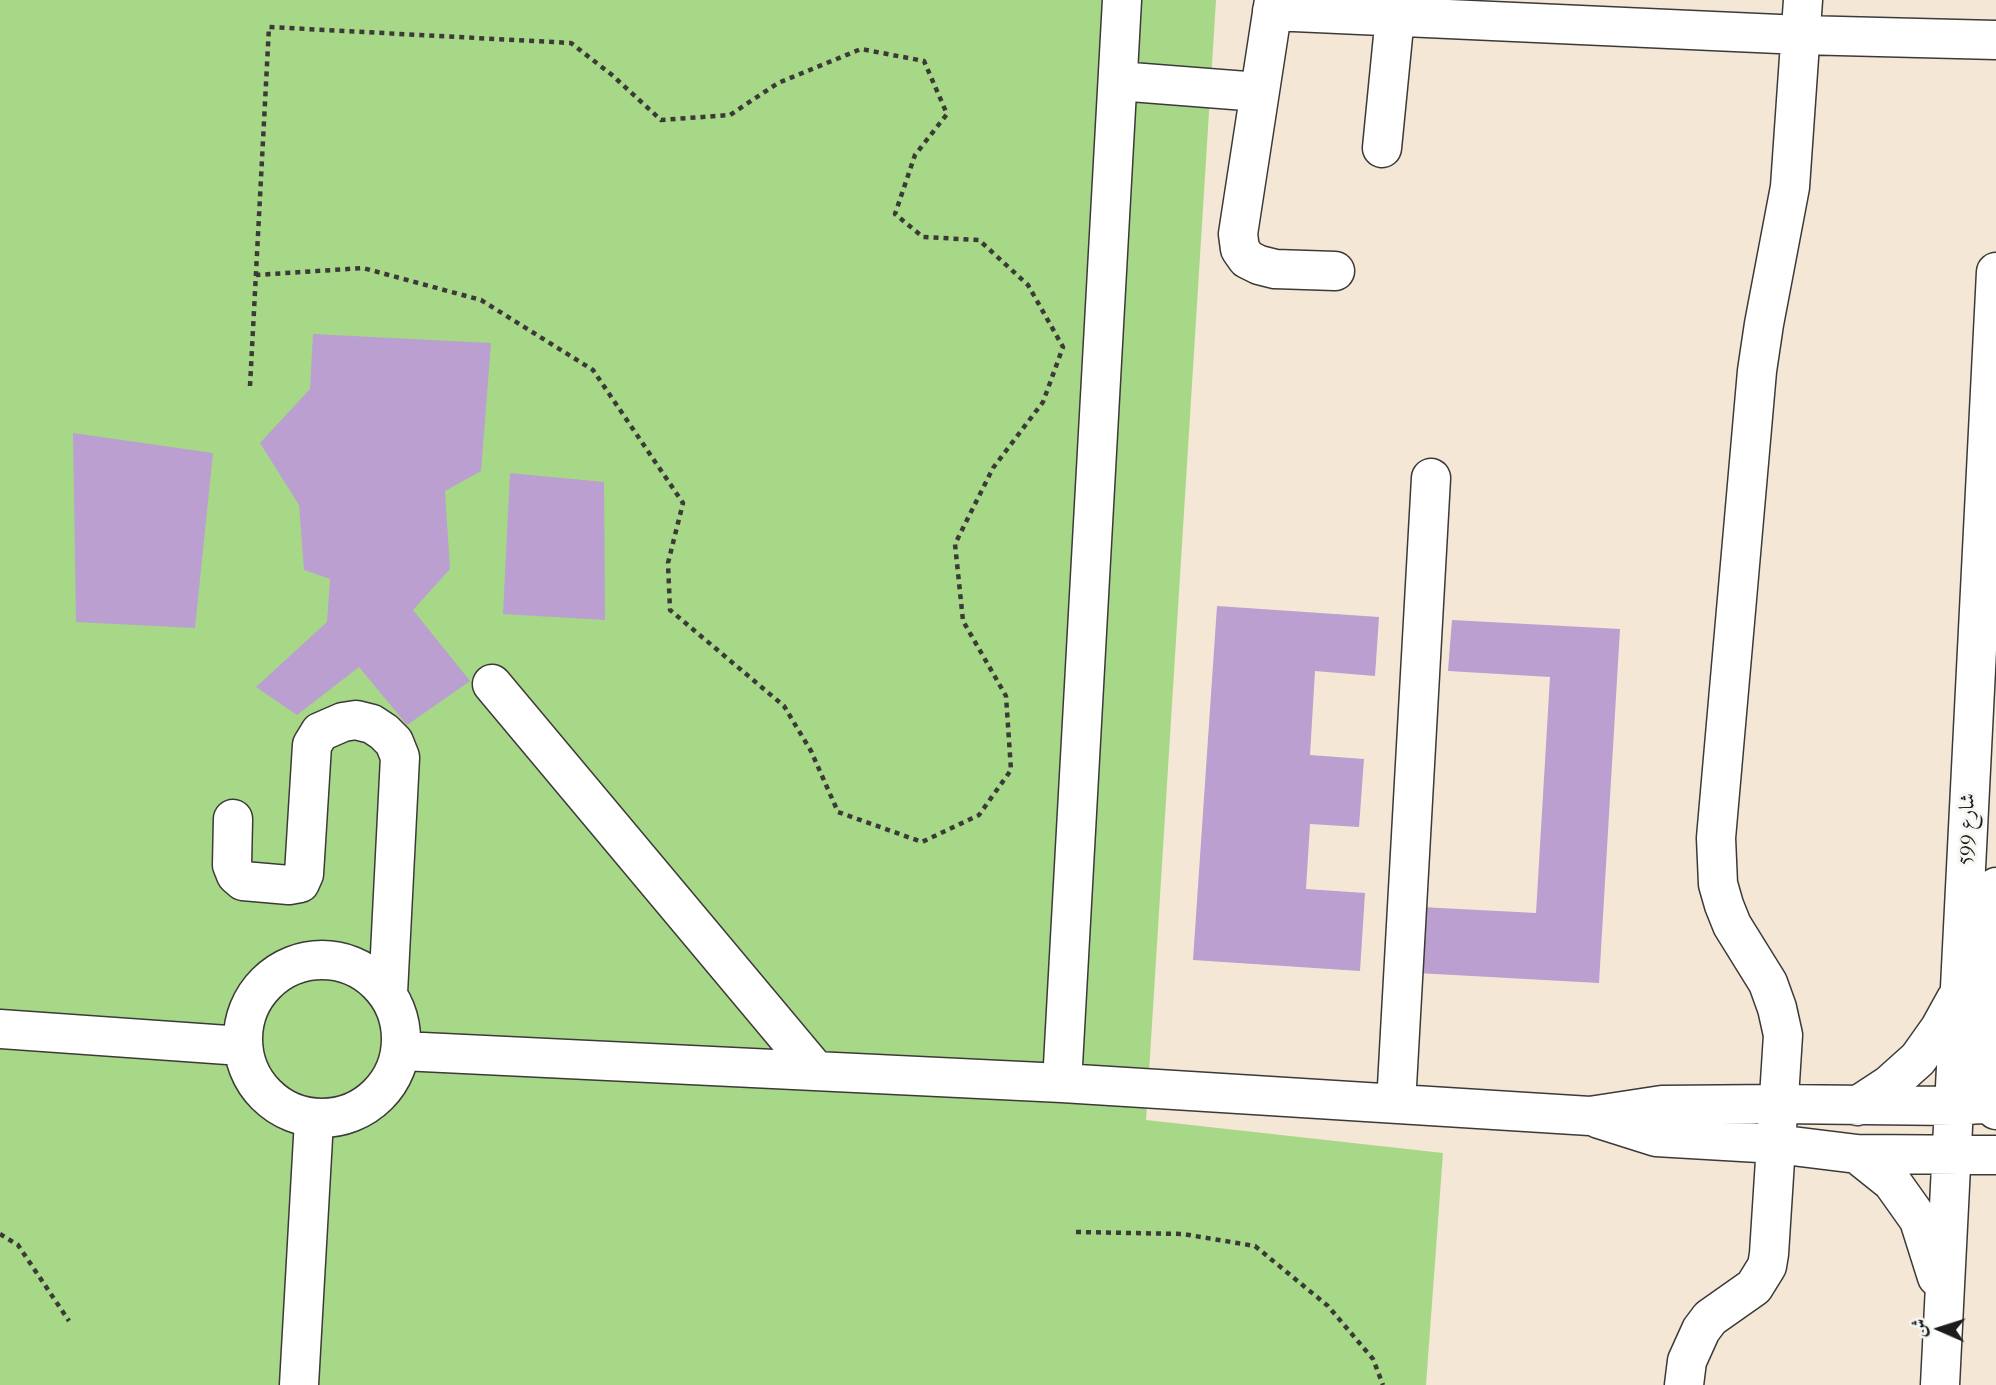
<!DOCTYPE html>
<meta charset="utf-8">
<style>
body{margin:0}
#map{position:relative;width:1996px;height:1385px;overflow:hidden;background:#f4e7d6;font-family:"IM FELL French Canon",Amiri,serif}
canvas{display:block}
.north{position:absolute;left:1905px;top:1294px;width:70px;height:70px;-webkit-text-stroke:5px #f6f6f2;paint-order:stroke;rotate:273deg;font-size:19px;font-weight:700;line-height:28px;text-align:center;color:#1c1c1c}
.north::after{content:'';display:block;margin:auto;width:24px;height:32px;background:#1c1c1c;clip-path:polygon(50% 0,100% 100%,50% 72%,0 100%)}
</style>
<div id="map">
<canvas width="1996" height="1385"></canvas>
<div class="north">ش</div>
</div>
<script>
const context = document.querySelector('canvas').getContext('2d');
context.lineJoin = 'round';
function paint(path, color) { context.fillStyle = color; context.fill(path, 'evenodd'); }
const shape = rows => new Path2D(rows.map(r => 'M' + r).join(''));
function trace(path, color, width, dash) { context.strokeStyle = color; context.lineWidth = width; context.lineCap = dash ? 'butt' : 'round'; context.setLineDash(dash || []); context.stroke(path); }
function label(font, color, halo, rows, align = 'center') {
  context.font = font + ' "IM FELL French Canon",Amiri,serif'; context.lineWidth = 6; context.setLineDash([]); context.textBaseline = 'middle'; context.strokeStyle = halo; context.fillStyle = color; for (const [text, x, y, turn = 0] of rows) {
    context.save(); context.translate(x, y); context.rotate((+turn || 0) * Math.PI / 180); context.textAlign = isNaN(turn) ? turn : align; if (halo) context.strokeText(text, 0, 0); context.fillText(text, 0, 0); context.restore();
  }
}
paint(shape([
 [0,0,1216,0,1146,1120,1443,1153,1426,1385,0,1385]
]), '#a7d887');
paint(shape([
 [313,334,491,343,481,471,445,491,450,569,413,610,470,681,407,725,359,667,297,715,256,687,327,622,330,579,304,570,299,505,260,443,310,389],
 [73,433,213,453,195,628,76,622],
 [510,473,604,482,605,620,503,614],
 [1217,606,1379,617,1375,676,1315,671,1310,755,1364,759,1359,827,1310,824,1306,889,1365,893,1360,971,1193,960],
 [1452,620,1620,629,1599,983,1417,973,1421,907,1536,913,1550,677,1448,671]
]), '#ba9fd0');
const minor = shape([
 [1274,0,1238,234,1240,249,1247,259,1259,265,1275,269,1335,271],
 [1272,11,1801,35,1996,40],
 [1118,81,1259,92],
 [1382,148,1395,16],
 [492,684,816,1071],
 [233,819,232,865,236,875,243,881,289,885,300,883,304,874,312,745,320,732,343,722,356,720,372,724,384,732,394,742,400,757,388,993],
 [1996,887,1989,1075,1990,1089,1996,1110],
 '243 1039a79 79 0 1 1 158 0a79 79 0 1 1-158 0Z',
 [0,1029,242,1046],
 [402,1051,1062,1083,1590,1116,1662,1105,1778,1104,1954,1106,1996,1103],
 [1062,1083,1122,0],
 [1396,1104,1431,478],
 [1857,1106,1889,1085,1918,1059,1940,1028,1956,999],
 [1599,1119,1656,1137,1776,1144,1857,1154,1996,1155],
 [1857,1154,1892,1182,1919,1220,1937,1277],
 [299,1385,314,1120],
 [1684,1385,1687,1361,1701,1330,1710,1318,1754,1287,1767,1266,1769,1254,1783,1035,1777,1008,1768,983,1732,925,1724,905,1718,884,1716,838,1757,371,1764,324,1790,187,1803,0],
 [1940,1385,1996,272]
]);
trace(minor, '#3c3a38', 41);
trace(shape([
 [250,386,269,27,571,43,612,75,661,120,730,115,778,83,861,49,924,61,947,114,915,155,895,214,923,237,979,240,1028,285,1063,347,1043,402,993,468,955,544,963,621,1006,696,1011,770,979,815,922,842,838,812,811,751,784,706,670,610,668,563,683,503,593,370,481,300,363,268,256,275],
 [1076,1232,1183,1234,1255,1246,1328,1306,1373,1359,1383,1385],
 [0,1234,18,1245,69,1321]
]), '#3c3a38', 4.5, [5, 5]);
trace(minor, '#fff', 38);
label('21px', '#1c1c1c', '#f6f6f2', [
 ["شارع 599",1967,829,-87]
]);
</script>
